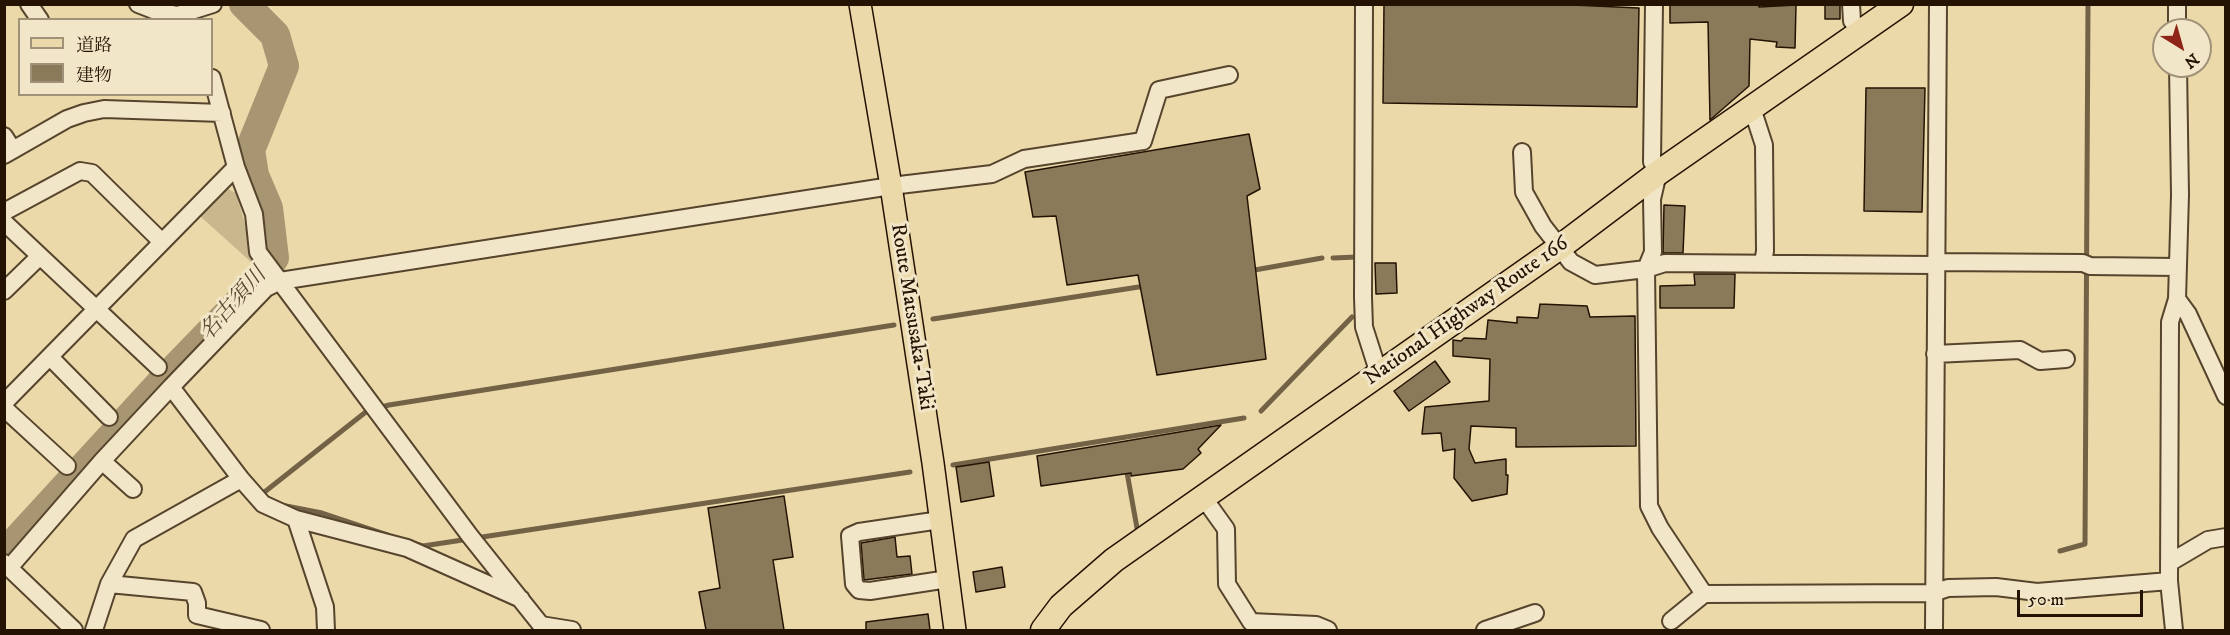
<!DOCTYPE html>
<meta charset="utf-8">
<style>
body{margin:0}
#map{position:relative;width:2230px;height:635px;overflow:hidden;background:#ebd9aa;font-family:"IM FELL DW Pica","Noto Serif JP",serif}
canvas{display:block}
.frame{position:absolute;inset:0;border:6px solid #241303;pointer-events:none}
.legend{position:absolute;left:18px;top:18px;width:195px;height:78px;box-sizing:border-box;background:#f2e6c8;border:2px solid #a09279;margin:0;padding:8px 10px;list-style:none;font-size:18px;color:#241303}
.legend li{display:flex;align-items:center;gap:12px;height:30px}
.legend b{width:30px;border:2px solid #a09279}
.north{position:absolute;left:2152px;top:18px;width:60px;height:60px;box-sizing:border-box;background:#f2e6c8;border:2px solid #a09279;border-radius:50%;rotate:143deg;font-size:16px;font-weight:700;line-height:24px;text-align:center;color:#241303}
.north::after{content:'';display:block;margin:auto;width:21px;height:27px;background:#8f2418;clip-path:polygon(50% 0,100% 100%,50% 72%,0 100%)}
.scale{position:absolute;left:2017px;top:590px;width:126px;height:27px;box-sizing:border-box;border:3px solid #241303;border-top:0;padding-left:8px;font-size:18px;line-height:21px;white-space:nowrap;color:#241303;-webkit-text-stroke:4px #f2e6c8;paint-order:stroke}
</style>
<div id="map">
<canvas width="2230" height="635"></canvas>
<div class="frame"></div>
<ul class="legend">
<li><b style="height:8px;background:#ebd9aa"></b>道路</li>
<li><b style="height:16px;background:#8b7a5a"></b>建物</li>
</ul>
<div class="north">N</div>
<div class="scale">50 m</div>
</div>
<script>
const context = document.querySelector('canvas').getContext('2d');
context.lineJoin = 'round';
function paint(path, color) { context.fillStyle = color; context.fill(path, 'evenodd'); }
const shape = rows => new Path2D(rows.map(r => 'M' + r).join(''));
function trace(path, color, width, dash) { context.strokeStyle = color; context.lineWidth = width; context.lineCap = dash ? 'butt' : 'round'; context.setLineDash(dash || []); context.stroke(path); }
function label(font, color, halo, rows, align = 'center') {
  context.font = font + ' "IM FELL DW Pica","Noto Serif JP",serif'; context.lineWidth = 6; context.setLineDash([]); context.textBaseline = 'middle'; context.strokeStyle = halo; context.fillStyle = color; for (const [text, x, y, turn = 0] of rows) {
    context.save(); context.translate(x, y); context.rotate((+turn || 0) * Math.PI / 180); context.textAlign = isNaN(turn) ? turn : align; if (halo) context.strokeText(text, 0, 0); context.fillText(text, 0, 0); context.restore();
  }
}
paint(shape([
 [226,188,236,193,254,254,252,263,200,216]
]), '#c9b78e');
trace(shape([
 [1333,258,1357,257],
 [1249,271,1322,258],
 [933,319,1145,286],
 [1261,411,1352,317],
 [953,465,1244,418],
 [1126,467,1137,528],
 [260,492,262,494,367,411,389,405,894,325],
 [281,505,322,513,388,535],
 [416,544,423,546,910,472],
 [2060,551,2085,544,2088,4]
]), '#736245', 5);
trace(shape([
 [4,554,161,383,256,285,274,258,268,208,254,175,250,150,284,66,275,35,244,4]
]), '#a79671', 30);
const building = shape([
 [1384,4,1551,4,1639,8,1637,107,1383,103,1384,4],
 [1759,4,1759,7,1796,5,1795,48,1776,47,1777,42,1750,39,1749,86,1710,120,1708,22,1670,23,1670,5,1759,4],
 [1825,4,1840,4,1840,19,1825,19,1825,4],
 [1866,88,1925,88,1922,212,1864,211,1866,88],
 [1249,134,1260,189,1247,196,1266,359,1157,375,1138,275,1067,285,1056,216,1033,217,1025,172,1249,134],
 [1664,205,1685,206,1683,253,1663,253,1664,205],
 [1375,263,1396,263,1397,293,1376,294,1375,263],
 [1694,274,1735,274,1734,308,1660,308,1660,286,1695,285,1694,274],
 [1540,304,1587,306,1590,317,1635,316,1636,446,1516,447,1516,428,1471,426,1469,449,1475,463,1506,459,1506,475,1508,475,1507,494,1472,501,1454,478,1455,449,1443,451,1441,433,1422,434,1425,407,1489,401,1490,359,1453,356,1453,340,1461,341,1464,338,1486,339,1488,320,1517,323,1517,317,1538,318,1540,304],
 [1435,361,1450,382,1409,411,1394,391,1435,361],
 [1221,425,1198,449,1201,453,1183,469,1131,476,1131,473,1041,486,1037,456,1221,425],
 [989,462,994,496,961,502,956,467,989,462],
 [784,496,793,557,773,560,784,630,706,630,699,592,720,588,708,508,784,496],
 [895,537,897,557,910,556,912,574,864,580,861,543,895,537],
 [1002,567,1005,587,976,592,973,572,1002,567],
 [928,614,930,630,866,630,866,622,928,614]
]);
paint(building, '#8b7a5a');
trace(building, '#241303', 1.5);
const minor = shape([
 [29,4,40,20],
 [138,4,156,11,178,15,213,4],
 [1364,4,1363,297,1364,327,1379,374],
 [1654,4,1652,162,1658,173,1652,199,1653,252,1646,269,1649,506,1660,528,1704,594],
 [1851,4,1852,21,1861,32],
 [2177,4,2177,30],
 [212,78,236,167,254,214,258,252,470,536,545,630],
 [1752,108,1764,145,1765,251,1763,263],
 [4,136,13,150],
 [1522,152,1524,192,1543,226,1571,262,1595,275,1646,269,1665,263,1935,265],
 [4,155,67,119,84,113,104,109,222,113],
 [4,212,80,171,92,173,162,242],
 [4,222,158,367],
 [1935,262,2083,263,2090,266,2178,267],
 [4,291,40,256],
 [2177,299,2188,314,2226,396],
 [1935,354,2020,350,2040,361,2066,359],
 [50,357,109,417],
 [4,403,236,167],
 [4,408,67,466],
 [102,461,133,489],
 [1203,497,1226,529,1227,584,1251,622,1316,625,1328,630],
 [296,519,325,607,326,630],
 [940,520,859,532,850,536,854,584,859,590,870,591,948,579],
 [4,563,74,630],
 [2169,563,2208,540,2226,537],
 [9,568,102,461,171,387],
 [109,584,193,592,197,603,197,615,261,630],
 [521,599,407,548,296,519,263,504,241,479,171,387,266,288,280,281,891,186,992,174,1024,159,1143,141,1159,90,1229,75],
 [1671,621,1704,594,1933,593,1948,588,1996,587,2037,592,2169,581],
 [541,625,572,630],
 [94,630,109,584,134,539,241,479],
 [1485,630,1535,613],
 [1934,630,1938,4],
 [2174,630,2169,581,2170,322,2177,299,2180,195,2178,66]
]);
const major = shape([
 [860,4,891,186,933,463,955,630]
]);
const highway = shape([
 [1043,630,1061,606,1114,560,1560,247,1658,173,1901,4]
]);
trace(minor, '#56442d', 20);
trace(major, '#241303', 24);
trace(highway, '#241303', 27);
trace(minor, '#f2e6c8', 16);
trace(major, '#ebd9aa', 21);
trace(highway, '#ebd9aa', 24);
label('21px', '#241303', '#f2e6c8', [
 ["National Highway Route 166",1467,312,-35],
 ["Route Matsusaka-Taki",911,317,81]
]);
label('italic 22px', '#58472f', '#f2e6c8', [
 ["名古須川",234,305,-49]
]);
</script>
